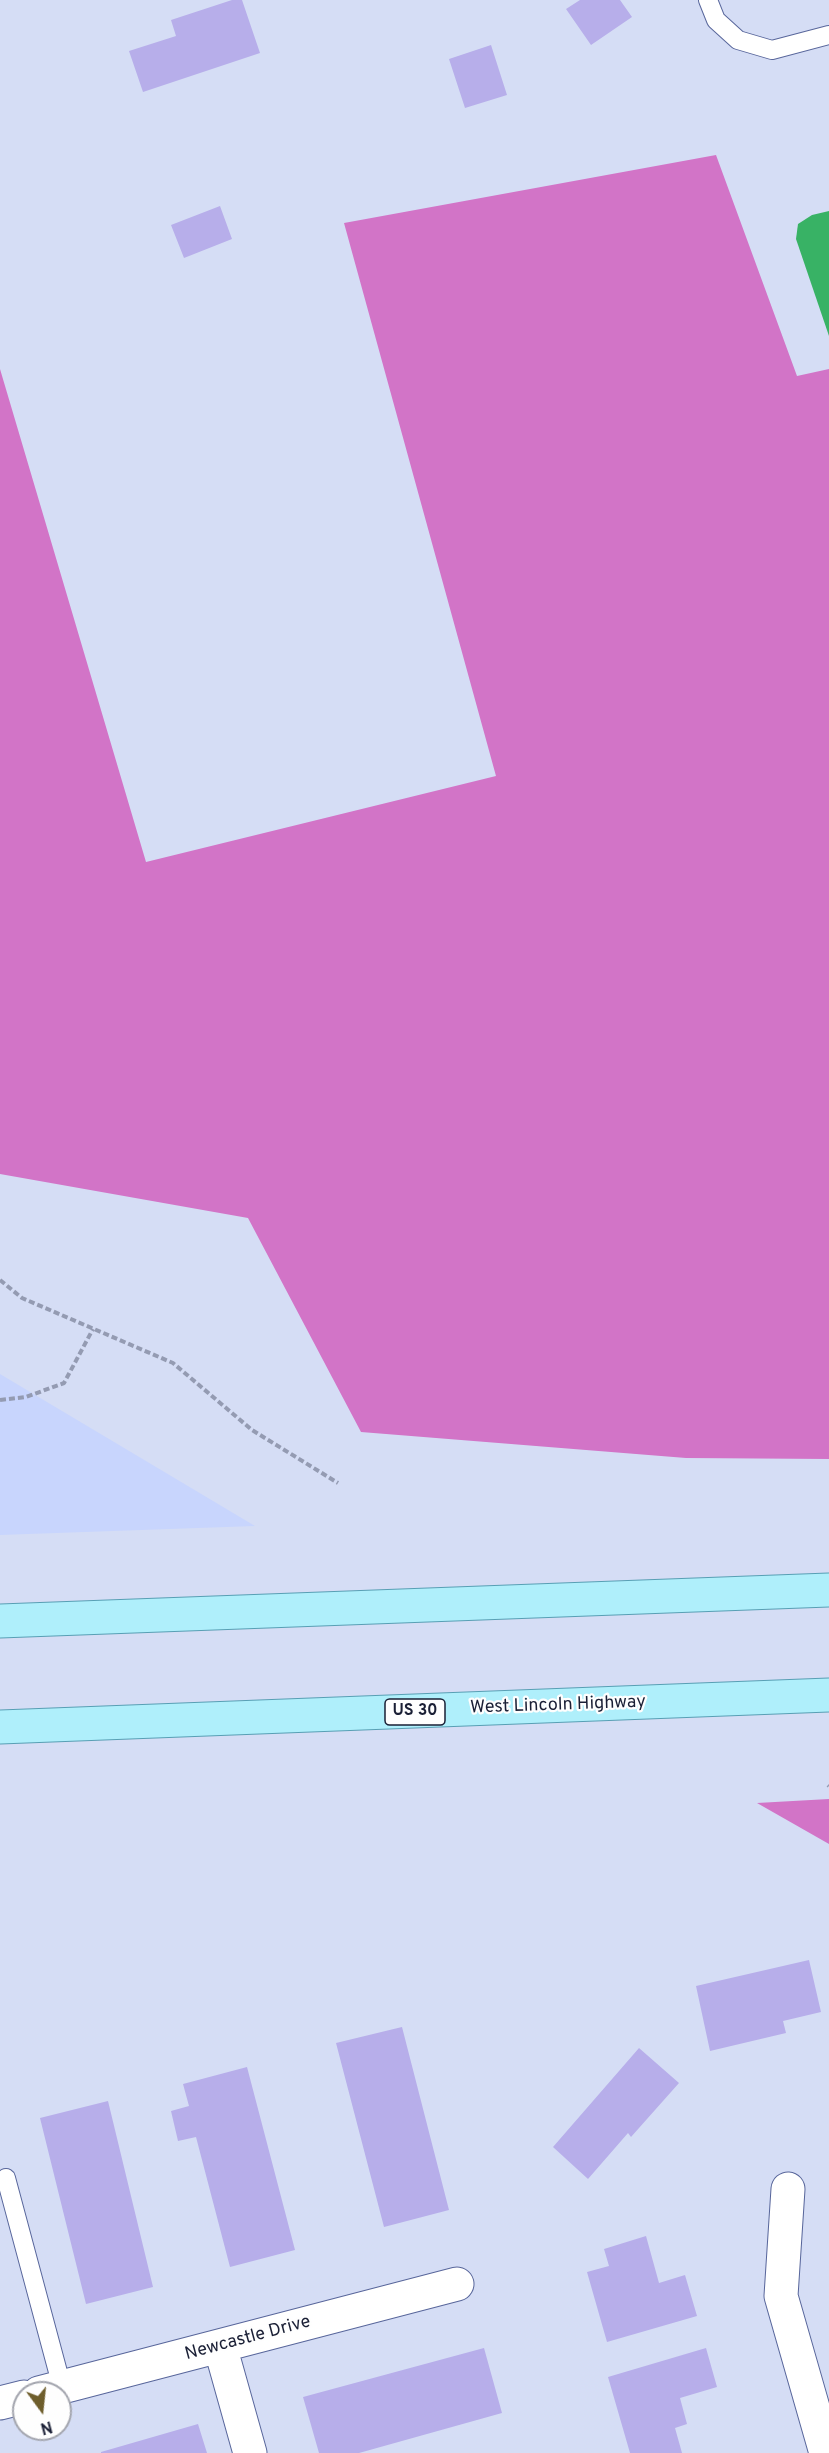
<!DOCTYPE html>
<style>
body{margin:0}
#map{position:relative;width:829px;height:2453px;overflow:hidden;background:#d5ddf5;font-family:Overpass,sans-serif}
canvas{display:block}
.north{position:absolute;left:12px;top:2381px;width:60px;height:60px;box-sizing:border-box;background:#fefefe;border:2px solid #a3a5ae;border-radius:50%;rotate:165deg;font-size:16px;font-weight:700;line-height:24px;text-align:center;color:#1a1f35}
.north::after{content:'';display:block;margin:auto;width:21px;height:27px;background:#6e5e2c;clip-path:polygon(50% 0,100% 100%,50% 72%,0 100%)}
</style>
<div id="map">
<canvas width="829" height="2453"></canvas>
<div class="north">N</div>
</div>
<script>
const context = document.querySelector('canvas').getContext('2d');
context.lineJoin = 'round';
function paint(path, color) { context.fillStyle = color; context.fill(path, 'evenodd'); }
const shape = rows => new Path2D(rows.map(r => 'M' + r).join(''));
function trace(path, color, width, dash) { context.strokeStyle = color; context.lineWidth = width; context.lineCap = dash ? 'butt' : 'round'; context.setLineDash(dash || []); context.stroke(path); }
function label(font, color, halo, rows, align = 'center') {
  context.font = font + ' Overpass,sans-serif'; context.lineWidth = 4.5; context.setLineDash([]); context.textBaseline = 'middle'; context.strokeStyle = halo; context.fillStyle = color; for (const [text, x, y, turn = 0] of rows) {
    context.save(); context.translate(x, y); context.rotate((+turn || 0) * Math.PI / 180); context.textAlign = isNaN(turn) ? turn : align; if (halo) context.strokeText(text, 0, 0); context.fillText(text, 0, 0); context.restore();
  }
}
paint(shape([
 [0,1374,255,1526,0,1535]
]), '#c8d5fd');
paint(shape([
 [716,155,797,376,829,369,829,1459,686,1458,361,1432,248,1218,0,1174,0,369,146,862,496,776,344,223],
 [829,1799,829,1844,757,1803]
]), '#d274c7');
paint(shape([
 [829,211,829,336,796,239,798,224,812,215]
]), '#38b265');
paint(shape([
 [232,0,242,0,260,53,143,92,129,51,176,36,171,20],
 [580,0,620,0,632,17,591,45,566,9],
 [491,45,507,95,465,108,449,59],
 [220,206,232,239,184,258,171,225],
 [809,1960,821,2012,783,2021,786,2033,710,2051,696,1986],
 [402,2027,449,2210,384,2227,336,2043],
 [639,2048,679,2083,631,2137,628,2133,588,2179,553,2147],
 [247,2067,295,2250,230,2267,196,2137,178,2141,171,2111,189,2106,183,2084],
 [108,2101,153,2287,86,2304,40,2118],
 [646,2236,659,2283,685,2275,697,2316,607,2342,587,2272,609,2266,604,2249],
 [484,2348,502,2413,359,2453,319,2453,303,2397],
 [706,2348,717,2387,680,2398,687,2424,675,2428,682,2453,630,2453,608,2377],
 [198,2424,207,2453,101,2453,101,2452]
]), '#b7aeea');
const lane = shape([
 [708,0,716,20,738,40,772,50,829,35],
 [6,2178,62,2387]
]);
const street = shape([
 [788,2189,781,2296,826,2453],
 [220,2346,250,2453],
 [39,2393,457,2284],
 [0,2403,24,2397]
]);
const primary = shape([
 [0,1621,829,1590],
 [0,1727,829,1695]
]);
trace(lane, '#58669b', 20);
trace(street, '#58669b', 35);
trace(primary, '#589fb4', 35);
trace(shape([
 [0,1280,22,1298,173,1363,252,1430,338,1483],
 [0,1400,26,1397,64,1383,93,1329],
 [828,1785,829,1786]
]), '#949bb2', 4, [6, 3]);
trace(lane, '#fff', 18);
trace(street, '#fff', 33);
trace(primary, '#afeffb', 33);
for (const [x, y, w] of [
 [415,1712,60]
]) { const box = new Path2D(); box.roundRect(x - w / 2, y - 13, w, 26, 4.5); context.fillStyle = '#fefefe'; context.fill(box); trace(box, '#1a1f35', 1.5); }
label('bold 16px', '#1a1f35', null, [
 ["US 30",415,1712]
]);
label('18px', '#1a1f35', '#fefefe', [
 ["West Lincoln Highway",558,1706,-2],
 ["Newcastle Drive",248,2339,-15]
]);
</script>
